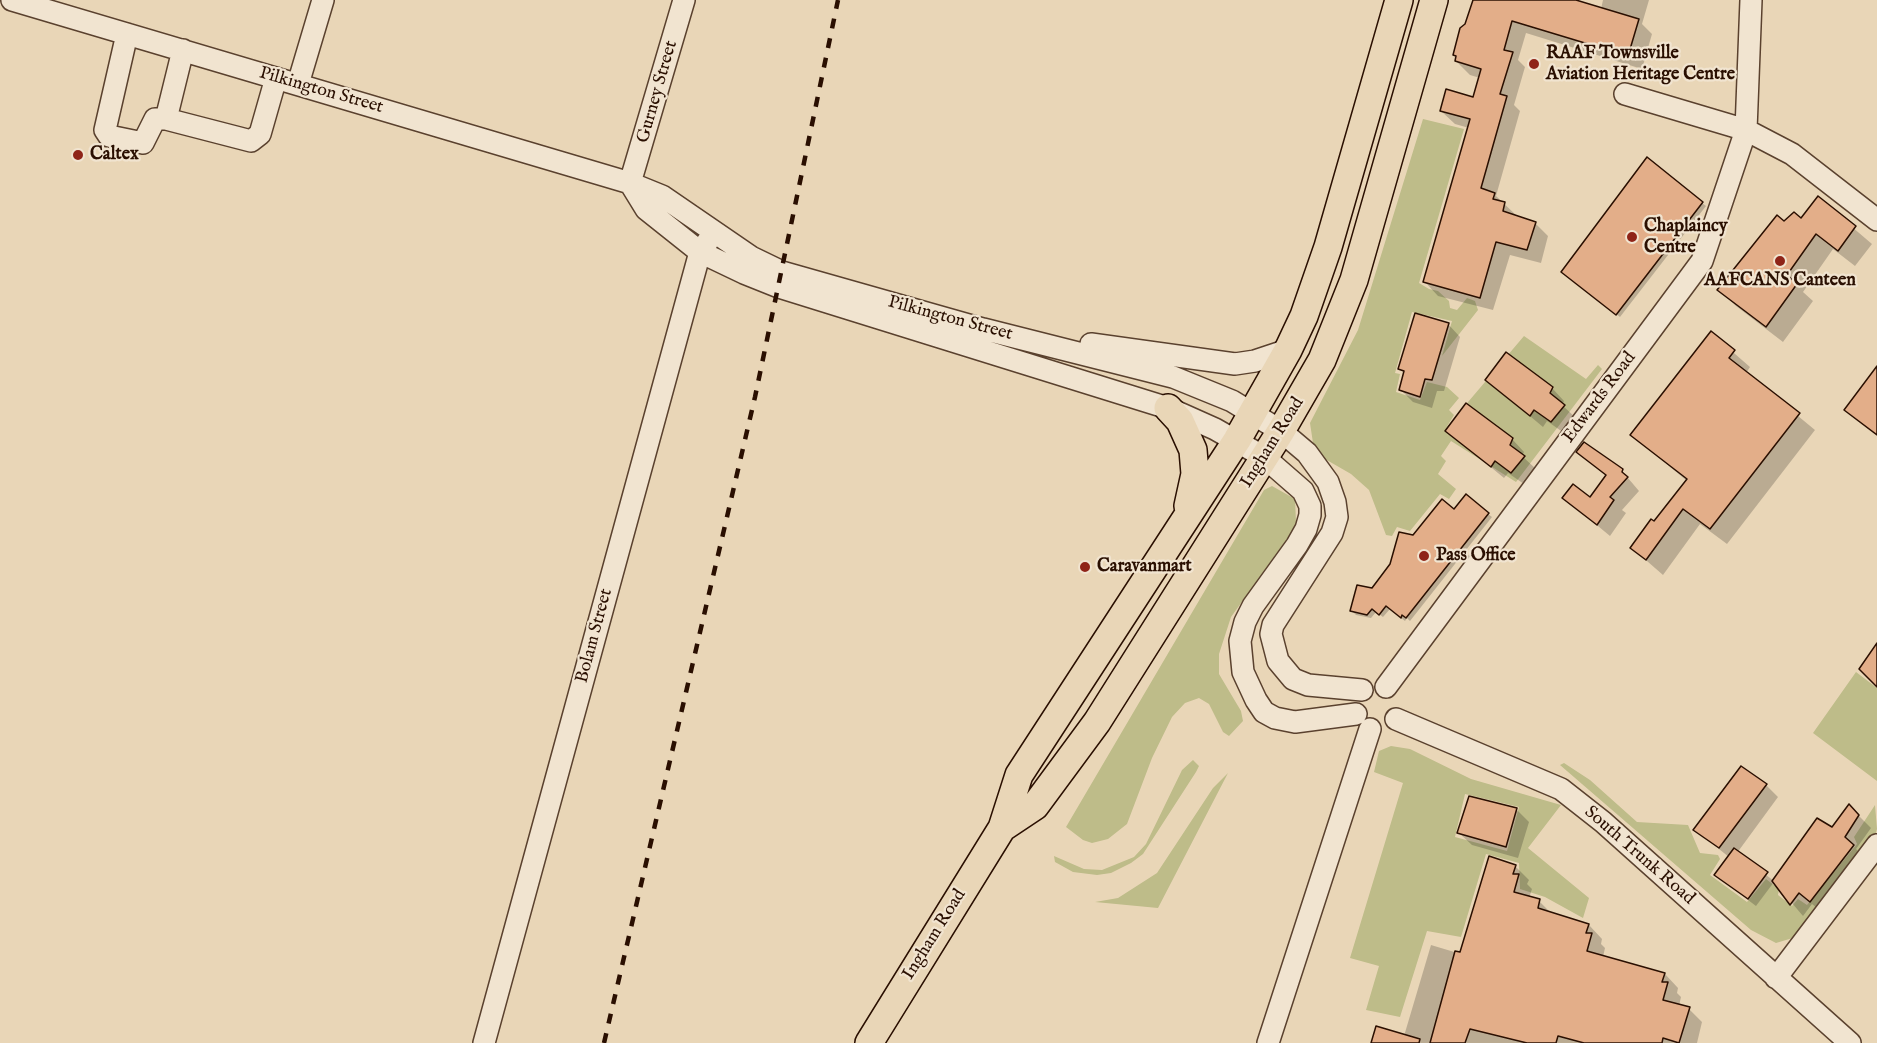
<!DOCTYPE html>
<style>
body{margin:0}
canvas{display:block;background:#e9d6b7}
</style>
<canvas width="1877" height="1043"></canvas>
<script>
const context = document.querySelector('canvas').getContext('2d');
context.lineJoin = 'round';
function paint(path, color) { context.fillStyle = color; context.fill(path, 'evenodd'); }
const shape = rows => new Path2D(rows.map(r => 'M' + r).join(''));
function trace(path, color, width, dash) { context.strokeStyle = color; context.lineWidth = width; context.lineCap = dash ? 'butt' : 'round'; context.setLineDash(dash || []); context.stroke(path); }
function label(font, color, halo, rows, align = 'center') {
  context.font = font + ' "IM FELL English",serif'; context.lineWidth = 4.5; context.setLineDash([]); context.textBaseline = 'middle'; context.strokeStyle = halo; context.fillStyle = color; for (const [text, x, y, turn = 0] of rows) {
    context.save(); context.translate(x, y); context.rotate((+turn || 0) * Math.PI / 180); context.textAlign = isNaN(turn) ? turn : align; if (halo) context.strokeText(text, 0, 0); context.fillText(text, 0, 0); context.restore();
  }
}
paint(shape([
 [1423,119,1464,129,1419,283,1429,289,1438,291,1449,301,1450,308,1457,310,1467,298,1475,301,1478,310,1442,356,1452,321,1412,312,1395,373,1400,374,1396,392,1420,400,1427,382,1447,387,1459,398,1449,410,1454,415,1446,428,1524,336,1586,379,1598,365,1602,369,1516,482,1451,441,1441,456,1446,461,1438,474,1456,489,1449,499,1440,494,1410,531,1397,527,1392,536,1386,535,1369,490,1351,474,1325,459,1313,443,1310,423,1358,330],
 [1272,486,1295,499,1296,522,1292,532,1231,617,1219,654,1219,674,1241,711,1243,721,1229,736,1223,732,1209,704,1199,698,1185,703,1172,717,1152,758,1127,824,1108,839,1092,843,1083,840,1066,827,1264,490],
 [1856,672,1877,688,1877,781,1813,733],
 [1391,746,1410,749,1471,779,1561,805,1528,848,1589,898,1583,918,1545,897,1520,889,1519,863,1486,854,1461,937,1427,931,1400,1017,1366,1010,1379,966,1350,958,1403,783,1374,772,1379,751],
 [1465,794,1519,807,1507,851,1455,837],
 [1193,760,1199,766,1196,772,1143,854,1131,863,1111,873,1097,875,1073,872,1055,862,1054,856,1084,869,1102,870,1134,857,1146,844,1182,770],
 [1564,763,1590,780,1637,822,1688,825,1700,853,1718,855,1720,859,1710,875,1747,902,1766,879,1779,889,1778,895,1792,906,1798,899,1807,905,1857,844,1854,837,1875,805,1877,829,1875,836,1796,937,1776,943,1751,930,1560,765],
 [1228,773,1158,908,1095,902,1118,898,1157,873,1213,788]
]), '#bebc89');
paint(shape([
 [1473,0,1571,0,1601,9,1603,0,1649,0,1642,24,1652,34,1642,69,1526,33,1518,60,1525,67,1514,105,1520,111,1496,196,1518,217,1535,223,1548,236,1541,263,1510,255,1493,310,1438,296,1425,282,1469,128,1455,124,1441,111,1474,99,1480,78,1470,75,1456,61,1455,55],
 [1818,198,1872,244,1855,266,1833,249,1803,292,1813,301,1783,342,1736,306,1719,290,1784,223,1801,220],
 [1702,203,1706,206,1620,317,1567,275],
 [1448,324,1460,337,1444,391,1437,391,1432,408,1413,402,1401,390,1405,374,1399,368],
 [1711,333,1750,367,1746,373,1815,430,1727,544,1700,524,1663,575,1632,548,1687,481,1632,435],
 [1487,380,1552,388,1564,401,1562,405,1576,418,1564,433,1547,421,1543,427],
 [1447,431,1512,439,1524,452,1522,456,1536,469,1524,484,1508,473,1504,478],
 [1578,452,1622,471,1639,491,1622,510,1626,513,1610,536,1564,498,1590,499,1607,477],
 [1454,511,1488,514,1492,517,1410,621,1407,618,1405,621,1390,609,1383,617,1376,612,1371,618,1356,615,1352,611,1413,537],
 [1766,785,1778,797,1737,853,1774,881,1833,829,1849,806,1871,828,1856,849,1865,858,1823,913,1812,904,1803,916,1774,882,1756,906,1715,875,1729,857,1695,830],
 [1516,809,1529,822,1518,858,1472,845,1459,833],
 [1515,866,1529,880,1527,884,1532,889,1529,898,1539,901,1552,914,1589,925,1602,939,1601,944,1605,948,1603,957,1665,974,1678,988,1677,993,1681,997,1679,1006,1689,1009,1702,1022,1697,1043,1372,1043,1404,1036,1431,945,1461,954]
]), '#0003');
const building = shape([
 [1473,0,1576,0,1639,19,1628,56,1512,21,1504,50,1513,52,1500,94,1507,96,1481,188,1495,193,1493,199,1505,202,1503,211,1536,222,1527,250,1496,242,1480,298,1423,282,1470,119,1440,111,1446,89,1473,97,1481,69,1455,61,1456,56,1453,55,1460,28,1465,24,1473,0],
 [1647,157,1703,202,1616,315,1561,272,1647,157],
 [1818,196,1856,226,1838,251,1816,234,1787,275,1797,284,1766,327,1717,290,1777,215,1784,221,1794,212,1801,218,1818,196],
 [1415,313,1449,323,1432,380,1425,379,1420,397,1399,390,1404,371,1398,369,1415,313],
 [1711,331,1735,350,1729,358,1800,413,1710,529,1683,509,1646,560,1630,548,1651,519,1654,521,1687,479,1630,435,1711,331],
 [1506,352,1553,387,1550,393,1565,405,1551,422,1534,410,1530,416,1485,380,1506,352],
 [1877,366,1877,435,1844,410,1877,366],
 [1466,403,1513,438,1510,445,1525,456,1511,473,1495,461,1491,467,1445,431,1466,403],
 [1584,442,1623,469,1622,472,1628,477,1610,497,1614,500,1597,525,1562,498,1573,484,1590,497,1606,475,1576,452,1584,442],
 [1466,494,1489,513,1406,618,1402,615,1401,618,1386,606,1379,615,1372,609,1367,615,1350,611,1357,585,1372,588,1390,564,1399,532,1413,535,1442,499,1454,509,1466,494],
 [1877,643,1877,687,1859,669,1877,643],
 [1741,766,1767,784,1719,848,1693,830,1741,766],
 [1469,796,1517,808,1506,847,1457,833,1469,796],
 [1849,804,1859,815,1845,837,1854,845,1810,902,1799,893,1790,905,1772,881,1817,818,1832,827,1849,804],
 [1734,848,1768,872,1748,899,1714,875,1734,848],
 [1489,856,1516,865,1513,874,1519,874,1514,892,1540,899,1538,908,1589,924,1586,933,1592,933,1587,951,1665,973,1662,982,1668,982,1663,1000,1690,1007,1679,1043,1663,1038,1662,1043,1584,1043,1558,1036,1556,1043,1527,1043,1470,1029,1465,1043,1430,1043,1455,951,1460,952,1489,856],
 [1376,1026,1420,1039,1419,1043,1371,1043,1376,1026]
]);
paint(building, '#e3ae89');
trace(building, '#2a0f01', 1.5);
const minor = shape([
 [12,0,630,183,662,196,751,257,782,272,983,329,1173,377,1232,401,1281,431,1307,453,1328,482,1335,502,1337,517,1332,533,1273,625,1271,634,1278,661,1293,679,1308,685,1362,690],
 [127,34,105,130,109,136,143,143,155,119,166,119],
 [183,50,166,119,251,141,260,134,276,78],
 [298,84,323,0],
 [1625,94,1746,130,1792,154,1877,220],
 [630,183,646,209,700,252,744,273,779,287,1168,408,1215,429,1264,457,1303,491,1310,506,1310,515,1306,529,1297,545,1253,606,1245,622,1240,641,1243,672,1256,700,1264,712,1275,718,1295,722,1356,714],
 [630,183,684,0],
 [1091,344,1235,364,1255,361,1288,350],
 [1386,687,1702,261,1746,130,1751,0],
 [1396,719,1561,789,1603,822,1850,1043],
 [1776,978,1877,845],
 [484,1043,700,252,708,241],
 [1268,1043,1370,729]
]);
const major = shape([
 [1168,408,1180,421,1193,450,1195,474,1188,506],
 [1002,828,1035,806,1097,722,1281,431,1322,360,1354,280,1434,0],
 [869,1043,1002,828,1019,775,1237,440,1288,350,1304,316,1328,247,1399,0]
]);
trace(minor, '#5a412e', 24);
trace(major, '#2a0f01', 30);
trace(minor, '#f1e4d0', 21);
trace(major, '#e9d6b7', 27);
trace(shape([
 [604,1043,755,397,838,0]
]), '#2a0f01', 4.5, [10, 10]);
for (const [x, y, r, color] of [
 [1534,64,6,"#8f2418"],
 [78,155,6,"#8f2418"],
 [1632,237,6,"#8f2418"],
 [1780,261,6,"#8f2418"],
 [1424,556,6,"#8f2418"],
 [1085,567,6,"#8f2418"]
]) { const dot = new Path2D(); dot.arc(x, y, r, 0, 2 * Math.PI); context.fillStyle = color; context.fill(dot); trace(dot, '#f1e4d0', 2); }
label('bold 18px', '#2a0f01', '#f1e4d0', [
 ["RAAF Townsville",1546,54],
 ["Aviation Heritage Centre",1546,75],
 ["Caltex",90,155],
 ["Chaplaincy",1644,227],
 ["Centre",1644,248],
 ["AAFCANS Canteen",1780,281,"center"],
 ["Pass Office",1436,556],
 ["Caravanmart",1097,567]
], 'left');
label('18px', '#2a0f01', '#f1e4d0', [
 ["Pilkington Street",321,91,16],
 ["Gurney Street",658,92,-74],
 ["Pilkington Street",950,319,15],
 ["Edwards Road",1600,398,-53],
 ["Ingham Road",1273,443,-58],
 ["Bolam Street",595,636,-75],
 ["South Trunk Road",1639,856,41],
 ["Ingham Road",935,935,-58]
]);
</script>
